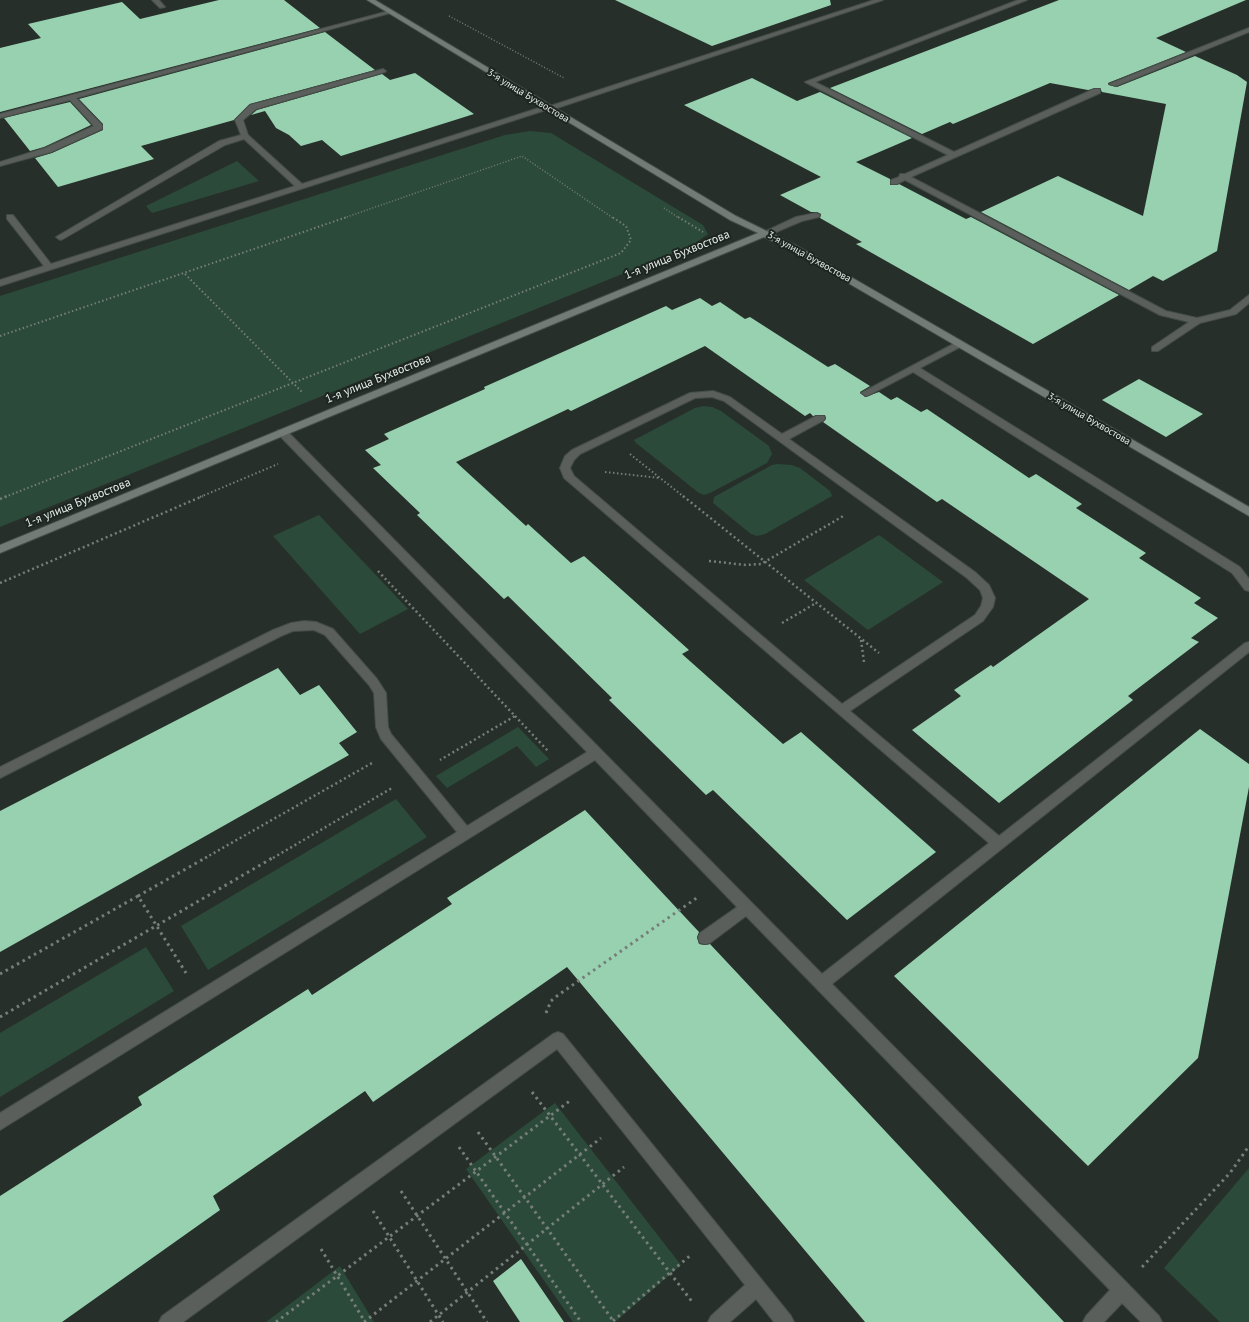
<!DOCTYPE html>
<meta charset="utf-8">
<style>
body{margin:0}
canvas{display:block;background:#262f2a}
</style>
<canvas width="1249" height="1322"></canvas>
<script>
const context = document.querySelector('canvas').getContext('2d');
context.lineJoin = 'round';
function paint(path, color) { context.fillStyle = color; context.fill(path, 'evenodd'); }
const shape = rows => new Path2D(rows.map(r => 'M' + r).join(''));
function trace(path, color, width, dash) { context.strokeStyle = color; context.lineWidth = width; context.lineCap = dash ? 'butt' : 'round'; context.setLineDash(dash || []); context.stroke(path); }
function label(font, color, halo, rows, align = 'center') {
  context.font = font + ' "PT Sans",sans-serif'; context.lineWidth = 4; context.setLineDash([]); context.textBaseline = 'middle'; context.strokeStyle = halo; context.fillStyle = color; for (const [text, x, y, turn = 0] of rows) {
    context.save(); context.translate(x, y); context.rotate((+turn || 0) * Math.PI / 180); context.textAlign = isNaN(turn) ? turn : align; if (halo) context.strokeText(text, 0, 0); context.fillText(text, 0, 0); context.restore();
  }
}
paint(shape([
 [530,131,551,133,703,225,708,234,691,246,0,527,0,296,505,135],
 [237,161,259,181,152,213,146,206],
 [703,406,712,407,721,411,769,446,772,454,767,463,710,493,704,495,699,493,636,443,634,440,695,408],
 [778,464,792,465,800,468,830,491,832,496,765,534,757,536,751,534,713,503,714,497,772,465],
 [319,515,408,609,360,634,273,536],
 [879,535,943,582,868,630,804,580],
 [518,727,549,759,536,767,517,746,447,788,436,776],
 [396,799,427,837,208,970,181,926],
 [146,947,174,991,0,1097,0,1033],
 [555,1103,681,1265,615,1322,573,1322,466,1169],
 [1249,1168,1249,1322,1220,1322,1164,1268],
 [340,1266,374,1322,266,1322]
]), '#2b4a39');
paint(shape([
 [219,0,284,0,320,28,0,112,0,48,41,38,28,24,122,2,140,19],
 [615,0,830,0,831,5,712,46],
 [1059,0,1246,0,1156,38,1186,52,1108,83,1109,85,1117,87,1195,56,1237,75,1247,82,1217,251,1163,281,1153,276,1129,290,981,212,1058,176,1143,216,1166,104,1102,92,1100,88,1088,90,1050,83,953,124,950,122,922,134,830,88],
 [325,32,375,70,250,104,234,120,141,146,154,159,58,187,35,158,52,153,103,130,103,124,79,99],
 [415,73,474,114,341,156,322,140,301,146,289,135,276,128,265,111,251,115,257,110,382,74,390,80],
 [752,78,797,101,820,92,912,138,856,162,890,179,890,185,899,184,966,219,971,217,1119,295,1033,344,856,244,862,242,820,218,821,214,817,212,811,212,780,195,821,177,684,105],
 [70,102,91,125,44,147,30,151,4,118],
 [700,298,712,306,720,302,745,319,750,317,828,367,835,364,870,386,860,392,865,397,879,392,891,400,897,397,921,412,927,409,1029,478,1036,474,1082,504,1076,508,1146,553,1139,558,1201,598,1194,603,1218,618,1191,638,1199,642,1128,696,1133,700,999,803,912,730,961,696,954,690,991,665,993,667,1089,599,942,499,937,502,823,422,826,419,825,415,813,416,810,413,805,416,705,346,571,411,568,409,456,462,526,526,528,524,571,563,584,556,689,650,682,654,783,744,801,732,936,852,847,920,713,790,706,795,609,700,612,698,508,596,504,599,417,515,420,513,373,468,381,465,365,450,389,439,384,434,485,389,484,387,666,306,672,310],
 [1139,379,1203,414,1166,437,1102,400],
 [278,668,300,695,319,685,357,732,339,743,349,755,0,952,0,811],
 [1200,729,1249,764,1249,787,1198,1058,1088,1166,894,976],
 [585,810,699,932,697,937,699,944,705,945,710,944,1064,1322,865,1322,567,967,373,1102,365,1091,213,1196,220,1210,62,1322,0,1322,0,1196,142,1105,138,1097,308,989,312,995,452,904,447,898],
 [521,1259,564,1322,520,1322,493,1281]
]), '#98d1b0');
const lane = shape([
 [152,0,159,0,165,7,160,8,152,0],
 [1018,0,1027,0,815,82,954,152,1094,89,1100,89,1100,93,911,177,1166,311,1197,318,1230,310,1249,295,1249,303,1236,314,1200,323,1158,351,1152,351,1152,347,1189,322,1160,315,905,180,897,184,891,184,891,180,899,177,900,174,905,174,948,155,805,82,1018,0],
 [389,11,394,12,76,98,102,125,102,129,51,152,0,166,0,162,45,148,94,126,70,100,0,118,0,114,389,11],
 [1249,28,1249,32,1116,86,1109,84,1249,28],
 [383,69,386,71,385,72,256,109,243,120,248,135,302,184,545,106,552,108,0,286,0,280,44,266,7,219,7,215,13,215,51,264,295,186,244,139,225,145,63,239,60,240,56,237,219,141,241,135,235,120,250,105,383,69],
 [816,213,820,215,819,217,802,221,769,235,763,235,762,233,796,217,816,213],
 [959,341,964,344,962,346,920,368,1240,567,1249,579,1249,591,1245,590,1232,573,913,372,869,395,866,396,861,393,959,341],
 [713,391,730,397,782,434,816,416,824,416,825,418,824,420,789,439,975,572,989,585,995,598,993,607,983,621,850,711,999,836,1245,643,1249,642,1249,652,832,984,1128,1284,1159,1316,1162,1322,1141,1322,1122,1303,1104,1322,1083,1322,1086,1316,1110,1290,746,916,710,943,705,944,700,943,698,938,700,933,737,907,595,760,0,1130,0,1113,457,832,381,739,376,727,374,693,369,685,325,635,314,630,293,631,281,636,0,778,0,767,273,630,291,623,304,621,316,622,333,629,377,679,386,693,388,727,391,734,467,826,587,752,278,434,277,432,278,430,286,430,822,974,989,843,564,478,560,468,565,456,572,450,690,393,713,391],
 [712,397,724,401,967,578,980,590,983,598,981,606,975,615,842,704,574,476,570,468,574,460,580,454,695,398,712,397],
 [558,1032,563,1034,791,1316,794,1322,774,1322,756,1299,730,1322,708,1322,711,1316,745,1285,557,1049,183,1322,159,1322,162,1316,553,1034,558,1032]
]);
const street = shape([
 [874,0,883,0,551,110,544,108,874,0]
]);
const secondary = shape([
 [367,0,375,0,736,216,799,247,1249,507,1249,516,793,251,764,237,0,553,0,545,758,233,730,220,367,0]
]);
trace(lane, '#454d48', 2);
trace(street, '#454d48', 2);
trace(secondary, '#454d48', 2);
trace(shape([
 [449,16,564,78],
 [664,208,679,218],
 [344,218,522,156,613,218]
]), '#767e79', 1.5, [1, 2]);
trace(shape([
 [678,217,703,232],
 [185,274,303,393],
 [0,336,347,217],
 [630,454,684,497],
 [605,472,660,478],
 [5,497,621,253,631,240,626,226,612,217],
 [200,497,278,464]
]), '#767e79', 2, [1.5, 2.5]);
trace(shape([
 [683,496,879,653],
 [0,499,7,496],
 [709,561,746,565,761,564,845,515],
 [378,571,515,716,440,760],
 [0,583,203,496],
 [782,623,816,603],
 [861,640,864,662],
 [515,716,548,751],
 [205,858,372,763],
 [273,858,392,788]
]), '#767e79', 2.5, [2, 3]);
trace(shape([
 [138,896,207,857],
 [0,974,138,896,186,973],
 [546,1013,551,1001,557,996,698,897],
 [0,1017,274,857],
 [532,1092,693,1303],
 [478,1132,614,1322],
 [459,1147,581,1322],
 [401,1191,487,1322],
 [373,1211,443,1322],
 [321,1249,365,1322],
 [1142,1267,1230,1173,1249,1146],
 [613,1321,692,1254],
 [276,1322,571,1100],
 [364,1322,601,1138],
 [430,1322,624,1167]
]), '#767e79', 3, [2.5, 4]);
paint(lane, '#5a5f5c');
paint(street, '#5a5f5c');
paint(secondary, '#737b76');
label('10px', '#e6ece8', '#1d2520', [
 ["3-я улица Бухвостова",528,96,31],
 ["3-я улица Бухвостова",809,257,29],
 ["3-я улица Бухвостова",1089,419,30]
]);
label('12px', '#e6ece8', '#1d2520', [
 ["1-я улица Бухвостова",677,255,-22],
 ["1-я улица Бухвостова",378,379,-22],
 ["1-я улица Бухвостова",78,503,-22]
]);
</script>
